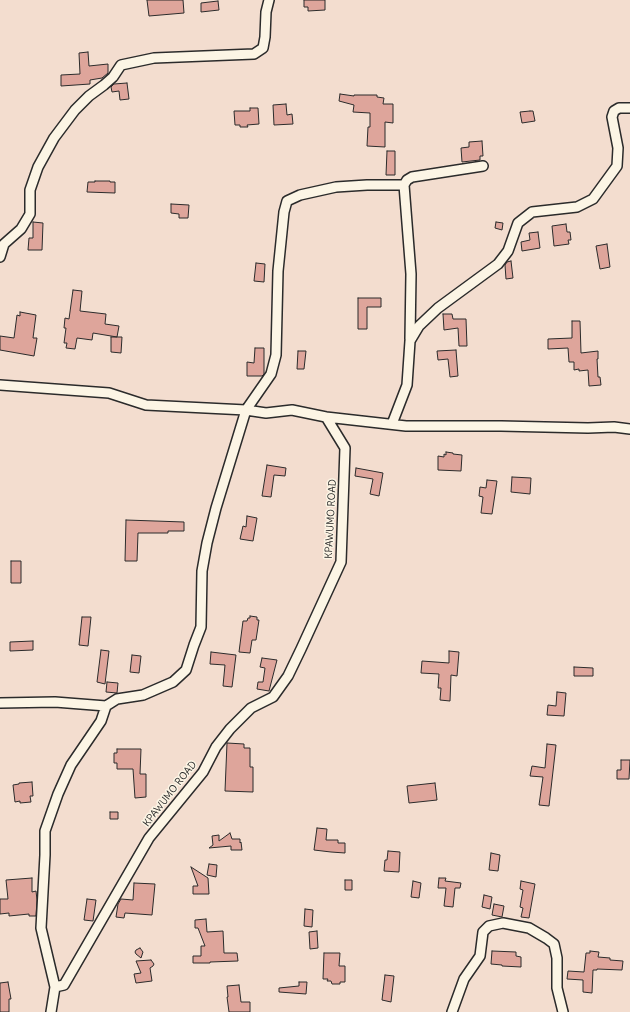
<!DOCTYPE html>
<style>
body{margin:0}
canvas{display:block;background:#f3ddcf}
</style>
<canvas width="630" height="1012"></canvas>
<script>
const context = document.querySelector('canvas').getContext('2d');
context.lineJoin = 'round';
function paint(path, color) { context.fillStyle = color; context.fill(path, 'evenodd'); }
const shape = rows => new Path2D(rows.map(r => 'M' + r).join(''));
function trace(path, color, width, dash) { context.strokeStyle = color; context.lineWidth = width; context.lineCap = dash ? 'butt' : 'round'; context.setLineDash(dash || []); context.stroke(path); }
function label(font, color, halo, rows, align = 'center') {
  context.font = font + ' Delius,sans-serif'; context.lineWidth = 3; context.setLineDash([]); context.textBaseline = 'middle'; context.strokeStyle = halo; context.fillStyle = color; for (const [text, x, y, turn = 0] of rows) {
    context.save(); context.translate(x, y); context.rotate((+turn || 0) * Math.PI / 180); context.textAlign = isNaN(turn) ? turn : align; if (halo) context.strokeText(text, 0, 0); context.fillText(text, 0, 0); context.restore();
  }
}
const building = shape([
 [147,0,183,0,184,13,149,16,147,0],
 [304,0,325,0,325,10,308,11,308,7,304,7,304,0],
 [218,1,219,10,201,12,201,3,218,1],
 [88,52,89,66,108,64,108,73,102,78,90,80,90,84,61,86,61,75,80,74,79,53,88,52],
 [127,83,129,99,120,100,119,91,112,92,111,87,114,84,127,83],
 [340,94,354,96,354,95,377,95,377,97,384,98,383,104,393,104,393,123,385,122,385,147,367,146,368,127,370,127,370,113,353,112,354,105,339,101,340,94],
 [286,104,287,115,292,114,293,124,274,125,273,105,286,104],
 [250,108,258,108,259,124,247,125,248,127,240,127,240,125,235,125,234,111,250,111,250,108],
 [530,111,533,111,535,121,522,123,520,112,530,111],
 [482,141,483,156,480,156,480,160,462,162,461,148,469,147,469,142,482,141],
 [387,151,395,151,395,175,386,175,387,151],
 [95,181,110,181,110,182,115,182,115,193,87,192,88,182,95,182,95,181],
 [171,204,189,205,188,218,179,218,179,214,171,213,171,204],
 [33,222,43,223,42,250,28,250,29,238,33,238,33,222],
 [496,222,503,223,502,230,495,228,496,222],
 [566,224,567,232,570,232,571,240,568,240,569,244,554,246,552,226,566,224],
 [538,232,540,248,522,251,521,242,530,240,529,233,538,232],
 [607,244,610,267,600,269,596,246,607,244],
 [511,261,513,278,506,279,505,265,507,262,511,261],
 [256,263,265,264,264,282,254,281,256,263],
 [73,290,82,291,80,311,106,314,105,324,119,326,117,337,93,333,92,340,77,338,75,349,66,348,67,343,64,343,66,328,64,328,65,318,69,319,73,290],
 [358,298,381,298,381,307,367,307,367,329,358,329,358,298],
 [20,312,36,315,33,338,37,338,34,356,0,350,0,336,14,338,17,315,20,316,20,312],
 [443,314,452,314,453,319,466,319,467,346,459,346,458,328,444,330,443,314],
 [572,321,580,321,581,353,598,351,598,359,597,359,598,377,600,377,601,385,589,386,588,370,579,371,579,369,574,370,574,362,569,362,568,348,548,349,548,339,572,338,572,321],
 [111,337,122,337,121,353,111,352,111,337],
 [255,348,264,348,264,374,262,376,247,376,247,362,254,363,255,348],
 [456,350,458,376,450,377,448,359,438,360,437,351,456,350],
 [298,351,306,351,304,369,297,369,298,351],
 [446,452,453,453,453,454,462,455,461,471,438,470,438,456,444,457,444,454,446,455,446,452],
 [267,465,286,468,285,476,274,475,271,497,262,496,267,465],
 [356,468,383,473,379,496,370,494,373,479,355,476,356,468],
 [512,477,531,478,530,494,511,492,512,477],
 [487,480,497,481,492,514,481,513,483,497,479,496,480,487,486,488,487,480],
 [247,516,257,518,253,541,240,539,243,526,246,527,247,516],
 [126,520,184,522,184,531,168,531,168,533,138,533,137,561,125,561,126,520],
 [11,561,21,561,21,583,11,583,11,561],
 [250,616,257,617,257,620,259,620,256,640,252,640,250,653,239,652,243,621,247,621,248,618,250,618,250,616],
 [82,617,91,617,88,646,79,645,82,617],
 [33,641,33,650,10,651,10,642,33,641],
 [101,650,109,651,105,684,97,682,101,650],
 [449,651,459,652,457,676,451,675,450,701,440,700,441,688,438,688,439,674,421,673,422,661,449,663,449,651],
 [211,652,236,655,232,687,223,686,225,665,210,664,211,652],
 [132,655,141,656,139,673,130,672,132,655],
 [262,658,277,660,269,691,257,689,258,682,263,682,265,668,260,667,262,658],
 [574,667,593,668,593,676,574,676,574,667],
 [107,682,118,683,117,693,106,692,107,682],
 [557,692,566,693,564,716,547,715,548,705,556,706,557,692],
 [227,743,244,744,244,748,250,748,250,767,253,767,253,792,225,791,227,743],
 [547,744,556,745,549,806,539,805,543,777,530,776,532,766,545,768,547,744],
 [117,749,141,749,140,774,146,774,146,797,135,798,133,769,117,769,117,763,114,763,114,753,117,753,117,749],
 [621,760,630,760,629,779,617,779,617,770,621,770,621,760],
 [32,782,33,796,30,796,31,802,20,803,20,801,15,802,13,785,19,784,19,783,32,782],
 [435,783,437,800,409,803,407,786,435,783],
 [110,812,118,812,118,819,110,819,110,812],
 [317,828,327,829,326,840,338,840,338,843,345,843,345,853,331,852,314,850,317,828],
 [230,833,232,839,240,839,240,843,241,842,242,850,231,850,231,846,209,848,213,845,212,836,219,835,219,841,230,833],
 [388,851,400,852,399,872,384,871,385,860,387,860,388,851],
 [491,853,500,855,498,871,489,870,491,853],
 [209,864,217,865,216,877,207,875,209,864],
 [191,867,208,878,209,894,193,894,193,886,198,886,191,867],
 [32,878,32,892,36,891,37,900,36,916,29,916,29,914,9,916,9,913,0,914,0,899,8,899,6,880,32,878],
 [439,878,446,878,445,881,461,883,460,888,455,888,453,907,444,906,446,888,438,888,439,878],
 [345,880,352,880,352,890,345,890,345,880],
 [413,881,421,883,419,898,411,897,413,881],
 [521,881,535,884,529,918,521,917,523,908,520,907,523,890,520,889,521,881],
 [134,883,155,884,152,915,125,913,124,918,116,917,118,904,121,899,133,900,134,883],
 [484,895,492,897,490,909,482,907,484,895],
 [87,899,96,900,93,921,84,920,87,899],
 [494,904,504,906,502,917,492,915,494,904],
 [305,909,313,910,312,927,304,926,305,909],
 [206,919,207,932,223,931,224,953,237,953,238,961,210,962,210,963,193,963,193,956,201,956,201,946,205,946,198,928,195,928,195,920,206,919],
 [317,931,318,948,310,949,309,932,317,931],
 [140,948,143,952,141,958,136,954,135,952,136,950,140,948],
 [492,951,516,952,516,956,521,957,521,967,502,966,502,965,491,964,492,951],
 [590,951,599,952,598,957,610,958,610,960,623,961,622,970,597,969,597,970,593,970,592,993,583,992,583,980,567,979,568,971,584,972,586,953,590,953,590,951],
 [324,953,340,953,339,966,345,966,345,982,340,982,340,984,332,984,331,981,327,981,328,979,323,979,324,953],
 [151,960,154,964,153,966,150,968,152,981,136,983,134,974,141,973,136,961,151,960],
 [385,975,394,976,391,1002,382,1000,385,975],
 [8,982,11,999,9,999,9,1012,0,1012,0,983,8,982],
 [299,982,307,982,306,994,279,992,279,988,299,986,299,982],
 [239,985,241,1002,250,1002,250,1012,229,1012,227,997,228,997,227,986,239,985]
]);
paint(building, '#dea59b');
trace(building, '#2b2b2b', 1);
const minor = shape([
 [0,257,4,244,21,229,30,214,30,190,38,167,54,138,75,110,89,96,104,85,113,77,121,65,154,58,254,54,263,48,265,37,266,12,269,0],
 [410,339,411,274,404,185,407,180,412,177,483,166],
 [0,385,109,393,146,405,246,410,266,413,292,410,326,417,406,426,501,426,588,428,614,427,630,429],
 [392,424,407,385,410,341,419,326,438,308,498,264,508,251,518,223,532,212,577,207,593,199,617,166,618,148,612,117,614,111,619,108,630,108],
 [0,703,55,702,106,706],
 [55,987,41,928,45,855,45,831,58,794,71,765,101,721,106,706,117,699,143,695,173,682,186,670,194,645,201,627,202,571,207,543,216,508,246,410,271,374,276,355,278,271,284,212,287,201,300,195,336,187,367,185,404,185],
 [51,1012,55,987,64,985,149,838,203,772,216,747,230,729,251,708,273,697,288,676,301,649,341,562,345,448,326,417],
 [452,1012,464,979,480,956,483,932,489,926,503,923,529,928,546,938,554,944,557,958,557,988,563,1012]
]);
trace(minor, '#2b2b2b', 12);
trace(minor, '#fcf5e5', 9);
label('10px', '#2b2b2b', '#fcf5e5', [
 ["KPAWUMO ROAD",331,519,-87],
 ["KPAWUMO ROAD",170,794,-52]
]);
</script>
